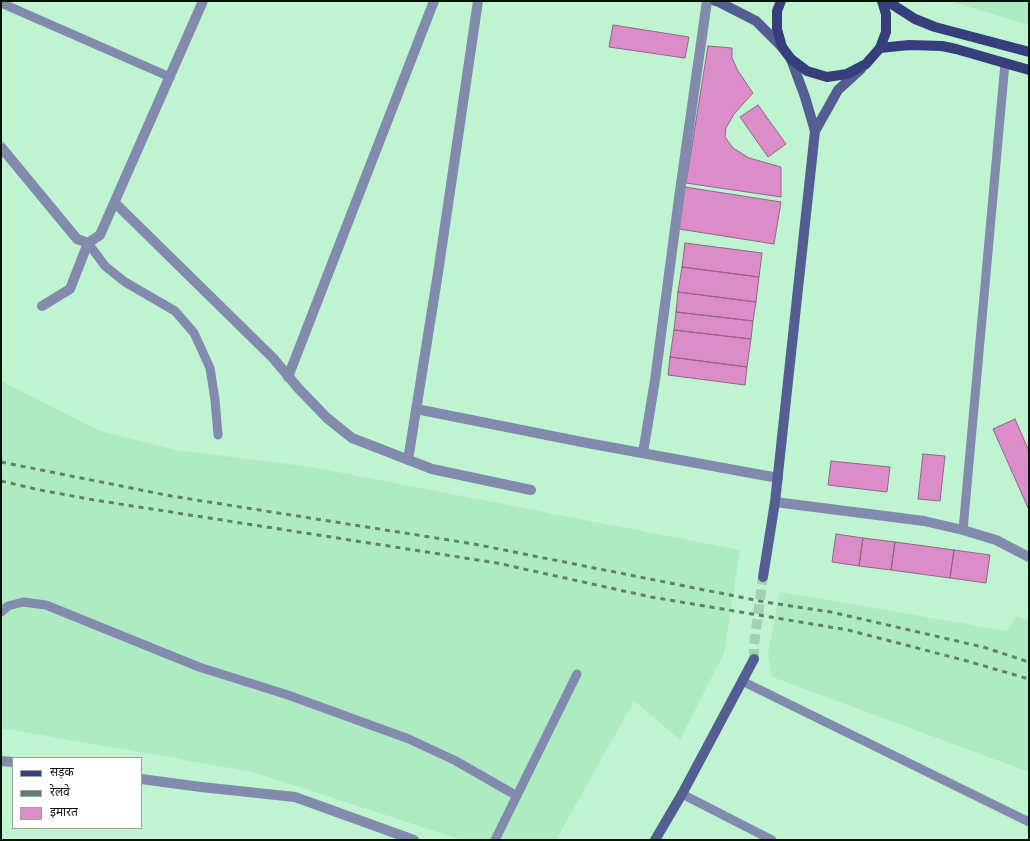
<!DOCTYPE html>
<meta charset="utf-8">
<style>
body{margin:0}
#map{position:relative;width:1030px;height:841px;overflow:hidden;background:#bff4d0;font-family:"Sofia Sans Condensed","Noto Sans Devanagari",sans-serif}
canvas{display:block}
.frame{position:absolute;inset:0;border:2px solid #021307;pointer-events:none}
.legend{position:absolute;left:12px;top:757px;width:130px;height:72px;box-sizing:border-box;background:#fff;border:1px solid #9aa19c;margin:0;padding:5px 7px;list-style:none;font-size:12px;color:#021307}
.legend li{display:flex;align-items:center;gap:8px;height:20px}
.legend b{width:20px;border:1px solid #9aa19c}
</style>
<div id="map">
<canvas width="1030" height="841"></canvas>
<div class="frame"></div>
<ul class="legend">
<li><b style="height:5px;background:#363e7c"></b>सड़क</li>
<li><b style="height:5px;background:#5f816a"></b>रेलवे</li>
<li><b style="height:11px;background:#db8cc9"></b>इमारत</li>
</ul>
</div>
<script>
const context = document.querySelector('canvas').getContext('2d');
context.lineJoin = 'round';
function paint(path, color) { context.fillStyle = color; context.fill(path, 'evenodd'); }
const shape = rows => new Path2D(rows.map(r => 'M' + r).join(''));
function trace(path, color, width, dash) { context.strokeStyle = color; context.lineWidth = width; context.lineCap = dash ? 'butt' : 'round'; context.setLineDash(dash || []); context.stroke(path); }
paint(shape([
 [950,1,1029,1,1029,25],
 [1,381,100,431,176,450,312,467,740,550,724,653,680,740,634,701,556,840,462,840,253,772,1,728],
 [780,592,1008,631,1016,616,1029,621,1029,772,772,677,768,654]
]), '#aeebc3');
const building = shape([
 [613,25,689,37,685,58,609,47,613,25],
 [708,46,732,48,732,58,738,71,753,93,734,114,726,128,725,137,733,148,749,158,781,167,781,197,686,183,708,46],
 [758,105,786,144,768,157,740,117,758,105],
 [685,187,781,202,774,244,679,229,685,187],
 [685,243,762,253,759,277,682,267,685,243],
 [682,267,759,277,756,302,678,292,682,267],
 [678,292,756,302,753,321,676,312,678,292],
 [676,312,753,321,751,339,674,330,676,312],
 [674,330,751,339,747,367,670,357,674,330],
 [670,357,747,367,745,385,668,375,670,357],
 [1015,419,1029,451,1029,510,993,429,1015,419],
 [923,454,945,456,940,501,918,499,923,454],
 [831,461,890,467,887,492,828,485,831,461],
 [836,534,863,538,859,566,832,562,836,534],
 [863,538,895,542,891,570,859,566,863,538],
 [895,542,954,550,950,578,891,570,895,542],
 [954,550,990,555,986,583,950,578,954,550]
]);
paint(building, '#db8cc9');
trace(building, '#916687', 1);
trace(shape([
 [754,659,754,645,763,577]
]), '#a3d2b2', 10, [10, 5]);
trace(shape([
 [1,3,170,77],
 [88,243,105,266,125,282,175,311,194,333,210,368,215,400,218,435],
 [963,530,1005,63],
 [1,612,8,606,23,602,46,605,199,667,288,695,409,739,456,761,517,796],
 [742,681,1029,822],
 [682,794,772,840],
 [495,840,577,674]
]), '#828aae', 9);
trace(shape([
 [1,147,77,239,88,243,100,235,203,1],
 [115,203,273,358,299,389,327,418,352,438,432,469,531,490],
 [42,306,70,289,88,243],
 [288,377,434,1],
 [416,409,582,442,778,478],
 [643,453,655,380,680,191,707,1],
 [408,460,438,273,478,1],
 [775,502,924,521,963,530,996,540,1029,557],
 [1,761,13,762],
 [141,779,201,787,295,797,414,840]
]), '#828aae', 10);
trace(shape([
 [715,1,719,2,756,21,782,47],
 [815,131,838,90,861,69],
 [763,577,775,502,815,131,805,97,791,59],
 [655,840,682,794,754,659]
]), '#555e92', 10);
trace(shape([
 [781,1,777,11,777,29,782,47,791,59,807,71,827,77,847,74,866,64,880,48,886,32,886,14,882,1],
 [887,1,915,19,935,27,1029,52],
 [880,48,909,45,942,46,956,49,1029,70]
]), '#363e7c', 10);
trace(shape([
 [1,462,171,496,474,544,765,602,831,612,983,647,1029,662],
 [1,481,40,490,94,500,497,563,651,597,848,630,967,661,1029,679]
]), '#5f816a', 3, [5, 5]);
</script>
